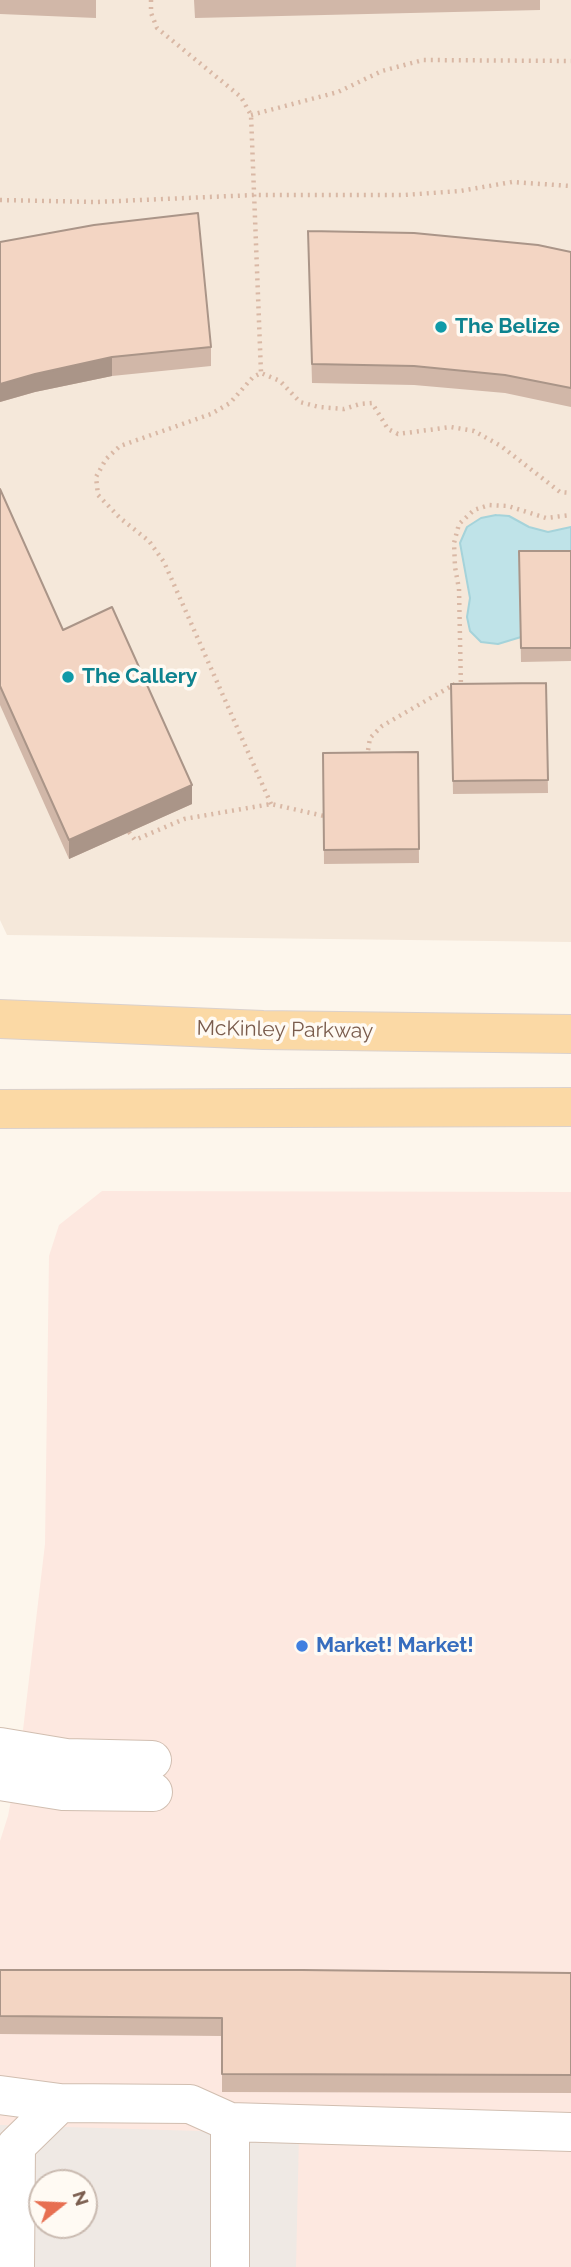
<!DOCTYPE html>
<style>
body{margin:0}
#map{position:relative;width:571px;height:2267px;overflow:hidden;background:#fdf6ec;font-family:Raleway,sans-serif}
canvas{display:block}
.north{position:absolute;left:28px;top:2169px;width:70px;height:70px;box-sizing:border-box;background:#fffaf3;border:2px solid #cabbb1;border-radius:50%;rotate:72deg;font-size:19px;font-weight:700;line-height:28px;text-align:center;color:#7a5c4d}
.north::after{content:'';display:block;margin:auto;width:24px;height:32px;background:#e76f51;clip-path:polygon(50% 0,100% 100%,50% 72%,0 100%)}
</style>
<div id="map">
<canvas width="571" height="2267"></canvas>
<div class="north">N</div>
</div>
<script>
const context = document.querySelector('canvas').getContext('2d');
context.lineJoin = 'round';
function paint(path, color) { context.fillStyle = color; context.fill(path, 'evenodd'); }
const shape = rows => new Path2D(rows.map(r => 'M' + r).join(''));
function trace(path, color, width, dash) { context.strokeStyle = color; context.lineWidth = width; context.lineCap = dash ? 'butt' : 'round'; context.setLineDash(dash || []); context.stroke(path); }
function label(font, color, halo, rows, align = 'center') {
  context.font = font + ' Raleway,sans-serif'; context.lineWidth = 7; context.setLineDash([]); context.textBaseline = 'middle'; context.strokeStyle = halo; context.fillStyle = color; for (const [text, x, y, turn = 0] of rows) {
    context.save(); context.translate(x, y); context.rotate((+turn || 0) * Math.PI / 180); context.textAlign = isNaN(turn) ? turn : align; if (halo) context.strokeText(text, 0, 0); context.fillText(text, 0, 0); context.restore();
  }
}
paint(shape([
 [0,0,571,0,571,942,7,935,0,920]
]), '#f5e8da');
paint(shape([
 [102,1191,571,1192,571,2267,0,2267,0,1841,8,1816,21,1747,45,1544,49,1256,59,1225],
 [42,2183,84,2183,84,2225,42,2225]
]), '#fde8e0');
paint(shape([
 [0,2125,299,2134,296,2267,0,2267],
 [42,2183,84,2183,84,2225,42,2225]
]), '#efe9e4');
const water = shape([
 [496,515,509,516,529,527,548,532,571,527,571,565,521,637,498,644,481,642,470,631,467,617,470,598,460,543,467,527,481,518,496,515]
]);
paint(water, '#bfe3e8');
trace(water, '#a5d3da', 2);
const minor = shape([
 [0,1747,66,1758,152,1760],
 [0,1781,63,1791,153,1792],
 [0,2095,60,2103,190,2104,230,2122,571,2132],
 [15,2267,16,2146,60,2103],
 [230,2267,230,2122]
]);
const major = shape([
 [0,1019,263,1030,571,1034],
 [0,1109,571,1107]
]);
trace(minor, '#d1beb0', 40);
trace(major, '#dad1cd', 40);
trace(shape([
 [151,0,151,13,157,28,241,97,251,115,261,373],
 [251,115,338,92,382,71,423,60,571,61],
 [0,200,96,202,254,195,404,195,460,191,512,182,571,186],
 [461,689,459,589,455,567,454,543,459,524,474,510,489,505,508,506,546,518,571,515],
 [367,757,370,738,382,726,455,684],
 [271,804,164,562,149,541,120,518,98,495,96,477,106,459,120,446,211,414,230,403,253,377,261,373,280,381,300,402,319,407,344,409,360,404,372,403,388,429,398,434,451,427,474,431,501,446,560,492,571,493],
 [129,832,135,840,184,819,271,804,324,816]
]), '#d9b8a5', 4.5, [2, 5]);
trace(minor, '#fff', 38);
trace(major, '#fbd9a5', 38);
paint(shape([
 [0,0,96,0,96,18,0,14],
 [194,0,540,0,540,10,195,18],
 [308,231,571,252,571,407,505,393,414,385,312,383],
 [0,242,211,347,211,366,112,376,35,392,0,402],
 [0,489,63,630,192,804,69,859,0,705],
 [519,551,571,551,571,661,521,662],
 [546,683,548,793,453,794,451,684],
 [418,752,419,863,324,864,323,753],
 [0,1970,571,1973,571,2093,222,2092,222,2036,0,2034]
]), '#d1b7a8');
paint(shape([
 [112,357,112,376,35,392,0,402,0,384,35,374],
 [192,785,192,804,69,859,69,840]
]), '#aa9588');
const building = shape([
 [198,213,211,347,112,357,35,374,0,384,0,242,94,225,198,213],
 [308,231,414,233,538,245,571,252,571,388,505,375,414,366,312,364,308,231],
 [0,489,63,630,112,607,192,785,69,840,0,686,0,489],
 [519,551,571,551,571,648,521,648,519,551],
 [546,683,548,780,453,781,451,684,546,683],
 [418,752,419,849,324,850,323,753,418,752],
 [0,1970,302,1970,571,1973,571,2075,222,2074,222,2018,0,2016,0,1970]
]);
paint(building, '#f3d5c3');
trace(building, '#aa9588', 2);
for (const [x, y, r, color] of [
 [441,327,7,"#0f9aa8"],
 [68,677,7,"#0f9aa8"],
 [302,1646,7,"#3f7fe0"]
]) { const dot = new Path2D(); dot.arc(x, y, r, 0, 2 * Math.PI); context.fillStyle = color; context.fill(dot); trace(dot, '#fffaf3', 2.5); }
label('bold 21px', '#0d838f', '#fffaf3', [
 ["The Belize",455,327],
 ["The Callery",82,677]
], 'left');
label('21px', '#7a5c4d', '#fffaf3', [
 ["McKinley Parkway",285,1030,1]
]);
label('bold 21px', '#366cbe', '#fffaf3', [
 ["Market! Market!",316,1646]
], 'left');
</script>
